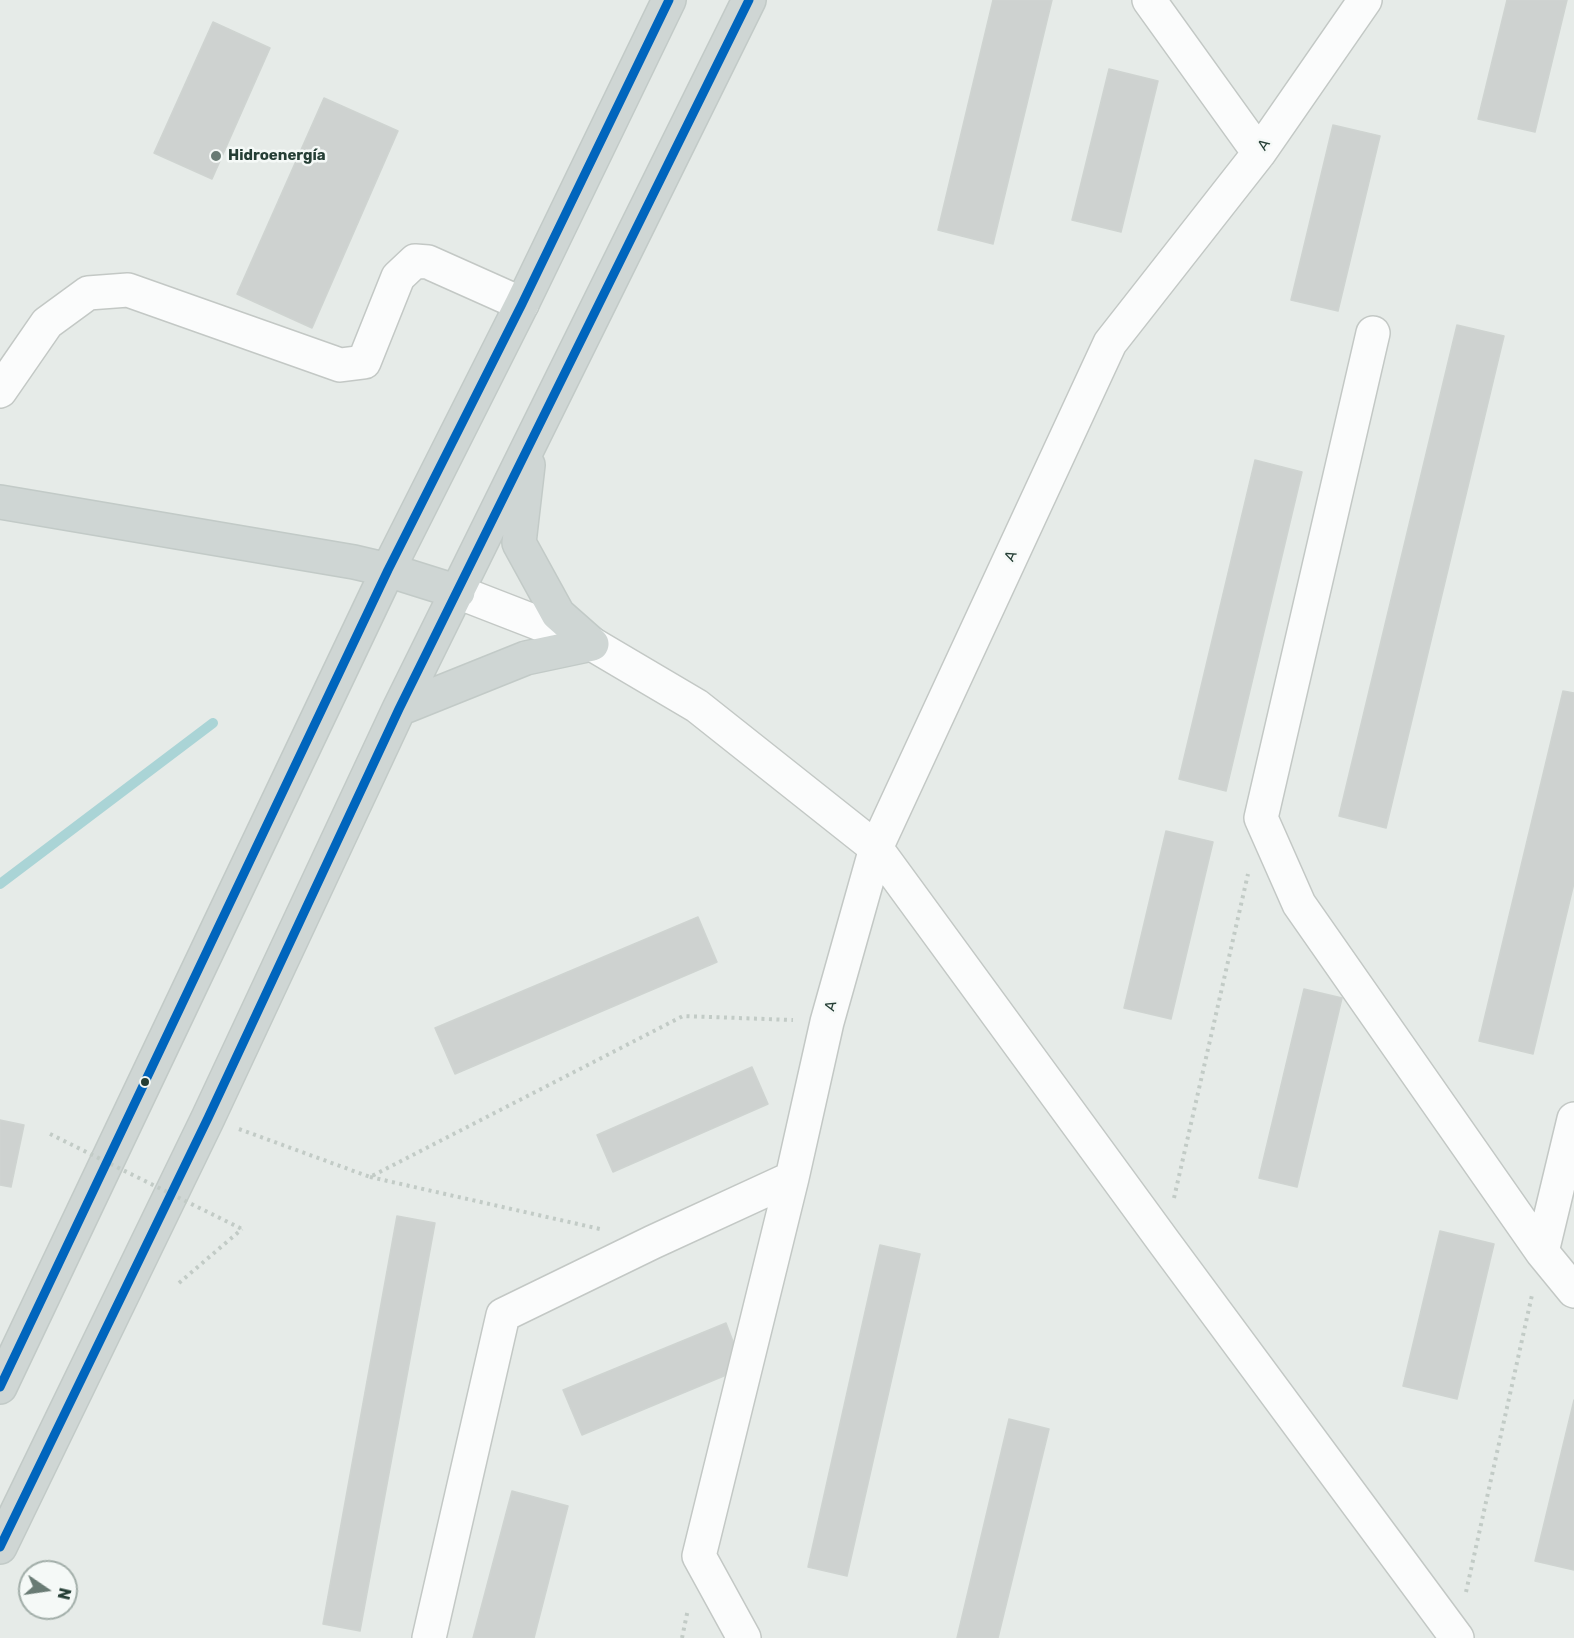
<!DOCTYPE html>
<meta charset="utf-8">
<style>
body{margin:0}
#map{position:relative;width:1574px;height:1638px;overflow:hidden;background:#e6ebe8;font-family:Rubik,sans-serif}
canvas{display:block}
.north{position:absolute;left:18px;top:1560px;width:60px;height:60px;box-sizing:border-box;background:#f5f9f7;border:2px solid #a2aea9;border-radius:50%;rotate:103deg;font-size:16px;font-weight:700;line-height:24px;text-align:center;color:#253e35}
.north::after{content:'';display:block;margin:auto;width:21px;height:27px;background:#697b74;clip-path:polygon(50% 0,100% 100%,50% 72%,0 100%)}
</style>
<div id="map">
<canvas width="1574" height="1638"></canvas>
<div class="north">N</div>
</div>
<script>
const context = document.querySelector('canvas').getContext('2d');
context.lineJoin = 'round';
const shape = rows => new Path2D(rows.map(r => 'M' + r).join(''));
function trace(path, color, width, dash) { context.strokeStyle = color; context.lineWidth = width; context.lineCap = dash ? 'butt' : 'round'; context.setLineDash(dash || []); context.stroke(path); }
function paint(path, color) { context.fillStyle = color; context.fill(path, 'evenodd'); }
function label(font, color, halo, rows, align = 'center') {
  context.font = font + ' Rubik,sans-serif'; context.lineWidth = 5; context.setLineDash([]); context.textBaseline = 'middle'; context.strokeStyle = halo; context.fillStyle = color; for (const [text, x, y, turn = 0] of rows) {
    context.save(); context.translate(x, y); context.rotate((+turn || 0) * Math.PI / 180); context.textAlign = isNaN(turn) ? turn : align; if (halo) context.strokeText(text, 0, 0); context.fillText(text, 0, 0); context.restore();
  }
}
trace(shape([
 [0,884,213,723]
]), '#aad4d6', 10);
const building = shape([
 [993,0,1052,0,993,244,938,230,993,0],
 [1507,0,1567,0,1535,132,1478,119,1507,0],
 [213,22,270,48,212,179,154,153,213,22],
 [1109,69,1158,81,1121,232,1072,220,1109,69],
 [324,98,398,131,312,328,237,294,324,98],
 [1333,125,1380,136,1338,311,1291,300,1333,125],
 [1457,325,1504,336,1386,828,1339,816,1457,325],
 [1255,460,1302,472,1226,791,1179,779,1255,460],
 [1563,691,1574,693,1574,883,1533,1054,1479,1041,1563,691],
 [1166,831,1213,842,1171,1019,1124,1008,1166,831],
 [698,917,717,962,455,1074,435,1028,698,917],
 [1304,989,1342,998,1297,1187,1259,1178,1304,989],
 [752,1067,768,1104,613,1172,597,1135,752,1067],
 [0,1120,24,1125,11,1187,0,1185,0,1120],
 [397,1216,435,1223,360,1631,323,1624,397,1216],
 [1440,1231,1494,1244,1457,1399,1403,1386,1440,1231],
 [880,1245,920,1254,847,1576,808,1567,880,1245],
 [726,1323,743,1368,582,1435,563,1390,726,1323],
 [1574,1400,1574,1570,1535,1561,1574,1400],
 [1009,1419,1049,1429,998,1638,957,1638,1009,1419],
 [512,1491,568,1506,534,1638,473,1638,512,1491]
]);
paint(building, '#ced2d0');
trace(building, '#cfd4d1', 1.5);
const minor = shape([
 [1149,0,1259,153],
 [1373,333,1261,818,1299,904,1542,1252,1574,1291],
 [0,391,47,323,88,293,128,290,340,365,364,362,398,277,415,261,428,262,522,304],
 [458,592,592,644,697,706,876,848,1164,1242,1457,1638],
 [1542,1252,1574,1119],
 [429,1638,503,1315,653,1242,792,1178],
 [744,1638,699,1556,792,1178,827,1022,876,848,1110,343,1259,153,1365,0]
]);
const major = shape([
 [528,465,519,543,558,614,592,644],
 [0,502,354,562,388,570,458,592],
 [399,709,526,658,592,644],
 [0,1387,388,570,522,304,669,0],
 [0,1547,208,1118,399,709,749,0]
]);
trace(minor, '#c3c8c5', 36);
trace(major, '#c2cac7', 36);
trace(shape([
 [239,1129,370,1177,683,1016,793,1020],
 [370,1177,600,1229],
 [1174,1198,1248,874],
 [179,1283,242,1229],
 [1466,1592,1532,1295],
 [682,1638,688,1609]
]), '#c2cbc6', 4, [3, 4.5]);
trace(minor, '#fbfcfc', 33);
trace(major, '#cfd6d4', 33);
trace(shape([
 [50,1134,242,1229]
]), '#c2cbc6', 4, [3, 4.5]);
trace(shape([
 [0,1387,388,570,522,304,669,0],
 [0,1547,208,1118,399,709,749,0]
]), '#0065bd', 9);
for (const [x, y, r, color] of [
 [216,156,6,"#697b74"],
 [145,1082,5,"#253e35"]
]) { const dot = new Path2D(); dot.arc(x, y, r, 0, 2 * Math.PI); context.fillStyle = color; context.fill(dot); trace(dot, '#f5f9f7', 2); }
label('15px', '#253e35', '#f5f9f7', [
 ["A",1264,145,-55],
 ["A",1011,556,-65],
 ["A",831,1006,-74]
]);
label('bold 15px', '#253e35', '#f5f9f7', [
 ["Hidroenergía",228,156]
], 'left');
</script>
